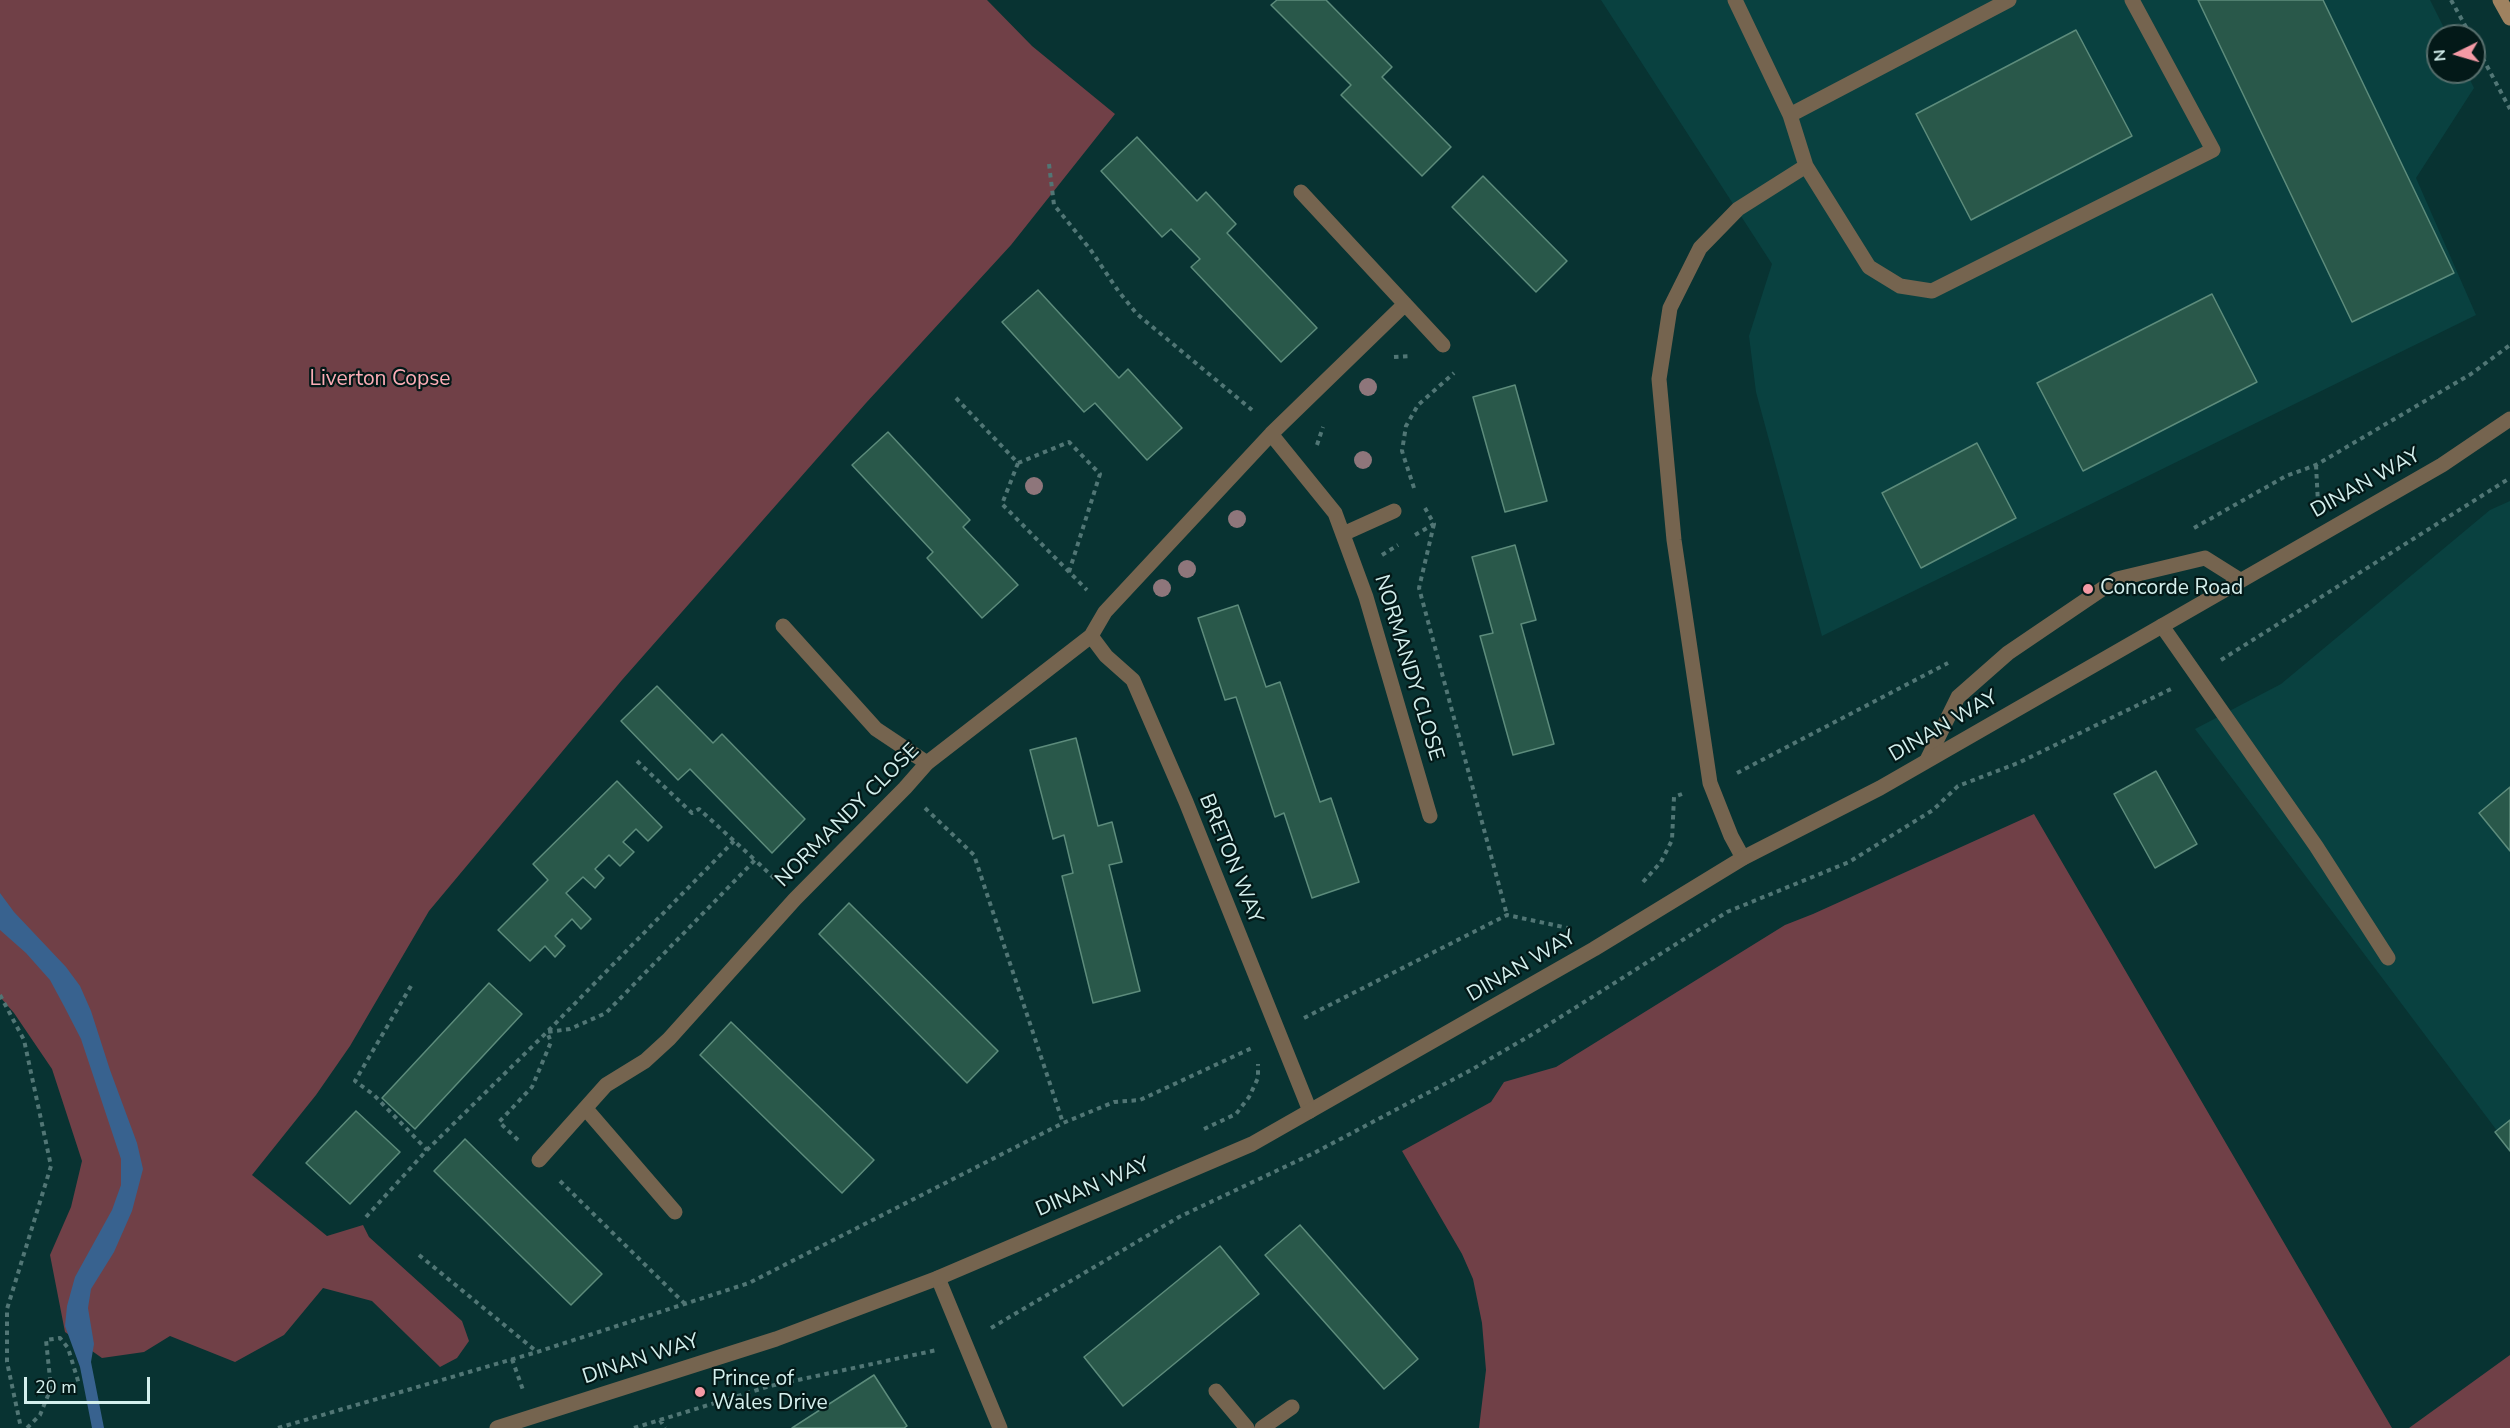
<!DOCTYPE html>
<style>
body{margin:0}
#map{position:relative;width:2510px;height:1428px;overflow:hidden;background:#083332;font-family:"Nunito Sans",sans-serif}
canvas{display:block}
.north{position:absolute;left:2426px;top:24px;width:60px;height:60px;box-sizing:border-box;background:#031918;border:2px solid #576f6d;border-radius:50%;rotate:265deg;font-size:16px;font-weight:700;line-height:24px;text-align:center;color:#d4efed}
.north::after{content:'';display:block;margin:auto;width:21px;height:27px;background:#f49aa5;clip-path:polygon(50% 0,100% 100%,50% 72%,0 100%)}
.scale{position:absolute;left:24px;top:1377px;width:126px;height:27px;box-sizing:border-box;border:3px solid #d4efed;border-top:0;padding-left:8px;font-size:18px;line-height:21px;white-space:nowrap;color:#d4efed;-webkit-text-stroke:4px #031918;paint-order:stroke}
</style>
<div id="map">
<canvas width="2510" height="1428"></canvas>
<div class="north">N</div>
<div class="scale">20 m</div>
</div>
<script>
const context = document.querySelector('canvas').getContext('2d');
context.lineJoin = 'round';
function paint(path, color) { context.fillStyle = color; context.fill(path, 'evenodd'); }
const shape = rows => new Path2D(rows.map(r => 'M' + r).join(''));
function trace(path, color, width, dash) { context.strokeStyle = color; context.lineWidth = width; context.lineCap = dash ? 'butt' : 'round'; context.setLineDash(dash || []); context.stroke(path); }
function label(font, color, halo, rows, align = 'center') {
  context.font = font + ' "Nunito Sans",sans-serif'; context.lineWidth = 4.5; context.setLineDash([]); context.textBaseline = 'middle'; context.strokeStyle = halo; context.fillStyle = color; for (const [text, x, y, turn = 0] of rows) {
    context.save(); context.translate(x, y); context.rotate((+turn || 0) * Math.PI / 180); context.textAlign = isNaN(turn) ? turn : align; if (halo) context.strokeText(text, 0, 0); context.fillText(text, 0, 0); context.restore();
  }
}
paint(shape([
 [1601,0,2430,0,2448,36,2438,36,2438,72,2466,72,2474,88,2416,178,2476,315,1822,636,1756,392,1749,336,1772,264],
 [2510,501,2510,1148,2195,729,2281,684,2490,510]
]), '#094140');
paint(shape([
 [0,0,987,0,1032,46,1115,114,1011,245,866,403,622,680,429,911,350,1046,316,1095,252,1175,327,1236,363,1225,369,1237,462,1321,469,1341,457,1358,440,1367,372,1301,323,1288,284,1335,235,1362,170,1336,144,1352,102,1358,65,1332,50,1255,71,1207,82,1161,52,1069,14,1013,0,997],
 [2034,814,2392,1428,1479,1428,1486,1370,1482,1323,1473,1279,1462,1254,1402,1151,1491,1102,1504,1082,1556,1067,1785,925,1813,914],
 [2510,1355,2510,1428,2409,1428]
]), '#704047');
paint(shape([
 [0,893,14,912,66,967,80,986,91,1011,110,1070,137,1143,143,1169,132,1211,114,1252,91,1289,88,1308,94,1344,91,1362,104,1428,92,1428,80,1367,65,1326,67,1306,75,1277,112,1210,121,1185,121,1159,81,1039,64,1006,50,980,26,953,0,930]
]), '#38628f');
const building = shape([
 [1277,0,1326,0,1392,67,1382,77,1451,147,1422,176,1341,95,1351,85,1271,5,1277,0],
 [2198,0,2323,0,2454,273,2352,322,2198,0],
 [2076,30,2132,136,1971,220,1916,114,2076,30],
 [1137,137,1197,201,1206,192,1236,224,1227,233,1317,328,1281,362,1191,267,1200,259,1171,229,1162,237,1101,171,1137,137],
 [1483,176,1567,261,1536,292,1452,207,1483,176],
 [1038,290,1119,378,1128,369,1182,428,1147,460,1095,403,1084,412,1002,322,1038,290],
 [2212,294,2257,382,2083,471,2037,383,2212,294],
 [1515,385,1547,501,1505,512,1473,397,1515,385],
 [888,432,970,520,963,527,1018,585,982,618,927,558,933,552,852,465,888,432],
 [1977,443,2016,518,1921,568,1882,493,1977,443],
 [1515,545,1536,620,1521,624,1554,744,1513,755,1480,636,1493,633,1472,557,1515,545],
 [1238,605,1266,687,1280,682,1320,802,1331,798,1359,882,1312,898,1284,813,1275,817,1236,697,1225,700,1198,618,1238,605],
 [657,686,713,743,722,734,805,819,772,853,690,769,678,780,621,721,657,686],
 [1076,738,1098,826,1112,822,1122,862,1109,865,1140,991,1093,1003,1062,876,1073,873,1064,835,1053,839,1030,750,1076,738],
 [2156,771,2197,844,2155,868,2114,794,2156,771],
 [617,781,662,827,648,841,636,829,623,842,634,852,620,866,609,855,595,869,604,878,595,888,583,877,566,893,591,919,581,929,572,919,555,936,565,946,555,957,545,946,530,961,498,930,548,880,533,864,617,781],
 [2510,787,2510,851,2479,813,2510,787],
 [849,903,998,1051,967,1083,819,934,849,903],
 [489,983,522,1014,415,1129,382,1098,489,983],
 [731,1022,874,1160,842,1193,700,1055,731,1022],
 [356,1111,400,1152,350,1204,306,1163,356,1111],
 [2510,1120,2510,1151,2495,1132,2510,1120],
 [465,1139,602,1274,571,1305,434,1171,465,1139],
 [1300,1225,1418,1359,1384,1389,1265,1255,1300,1225],
 [1220,1246,1259,1294,1123,1406,1084,1357,1220,1246],
 [874,1375,907,1426,904,1428,792,1428,874,1375]
]);
paint(building, '#29584a');
trace(building, '#5d8c7c', 1.5);
trace(shape([
 [2451,0,2471,36],
 [2474,42,2510,109],
 [1049,164,1054,205,1090,249,1119,292,1137,314,1252,410],
 [1394,357,1410,356],
 [956,398,1018,463,1002,504,1087,590],
 [1317,445,1323,427],
 [1018,463,1069,442,1100,474,1069,572],
 [2316,465,2318,503],
 [1414,488,1402,451,1406,426,1418,405,1454,373],
 [1434,524,1419,588,1507,915],
 [2194,528,2286,476,2316,465,2471,374,2510,345],
 [1415,535,1434,524,1425,508],
 [1382,555,1398,545],
 [2221,660,2510,478],
 [637,761,692,813,699,809,755,860],
 [1737,773,1948,663],
 [925,808,974,855,1063,1123],
 [1643,882,1661,862,1672,840,1674,797,1682,794],
 [411,986,355,1081,374,1095,427,1150],
 [0,995,24,1040,51,1166,7,1309,7,1362,21,1428],
 [1304,1018,1507,915,1568,928],
 [1204,1129,1236,1114,1249,1097,1258,1078,1258,1064],
 [518,1140,499,1122,532,1087,551,1042,547,1032,570,1029,606,1013,755,860,775,879],
 [560,1181,686,1305],
 [366,1217,427,1150,547,1032,734,841],
 [419,1255,536,1351],
 [991,1328,1179,1217,1314,1153,1471,1070,1543,1028,1727,912,1849,862,1933,810,1958,786,2018,763,2171,689],
 [512,1359,523,1390],
 [660,1420,665,1428],
 [27,1428,40,1415,51,1388,46,1340,60,1338,68,1348,79,1384],
 [278,1428,537,1352,749,1283,1063,1123,1114,1102,1140,1100,1254,1047],
 [634,1428,770,1386,937,1350]
]), '#517675', 4, [4.5, 4.5]);
trace(shape([
 [1735,0,1790,115,1806,166,1869,267,1900,286,1932,291,2213,150,2132,0],
 [1790,115,2009,0],
 [783,626,876,729,927,763],
 [2162,626,2316,846,2388,958],
 [1927,760,1958,697,2008,653,2117,579,2205,558,2240,580],
 [1743,858,1731,836,1710,783,1674,540,1659,379,1670,308,1700,248,1738,209,1806,166],
 [586,1109,675,1212]
]), '#75644f', 15);
trace(shape([
 [1301,192,1443,345],
 [1271,434,1335,513,1366,597,1430,816],
 [1343,534,1394,511],
 [1091,636,1106,656,1133,680,1186,802,1310,1111],
 [539,1160,606,1085,645,1061,669,1039,795,899,905,788,927,763,1091,636,1105,612,1271,434,1405,304],
 [938,1278,1000,1428],
 [1216,1391,1247,1428],
 [1262,1428,1292,1407]
]), '#75644f', 15);
trace(shape([
 [497,1428,776,1339,938,1278,1252,1144,1594,949,1743,858,1880,788,2442,465,2510,419]
]), '#75644f', 15);
trace(shape([
 [2500,0,2510,18]
]), '#9f8260', 15);
context.fillStyle = '#8e767b';
for (const [x, y] of [
 [1368,387],
 [1363,460],
 [1034,486],
 [1237,519],
 [1187,569],
 [1162,588]
]) { context.beginPath(); context.arc(x, y, 9, 0, 2 * Math.PI); context.fill(); }
for (const [x, y, r, color] of [
 [2088,589,6,"#f49aa5"],
 [700,1392,6,"#f49aa5"]
]) { const dot = new Path2D(); dot.arc(x, y, r, 0, 2 * Math.PI); context.fillStyle = color; context.fill(dot); trace(dot, '#031918', 2); }
label('21px', '#fcadb6', '#031918', [
 ["Liverton Copse",380,380]
]);
label('21px', '#d4efed', '#031918', [
 ["DINAN WAY",2366,484,-29],
 ["NORMANDY CLOSE",1408,668,73],
 ["DINAN WAY",1944,727,-30],
 ["NORMANDY CLOSE",848,816,-45],
 ["BRETON WAY",1230,859,68],
 ["DINAN WAY",1522,967,-30],
 ["DINAN WAY",1093,1188,-23],
 ["DINAN WAY",641,1360,-18]
]);
label('21px', '#d4efed', '#031918', [
 ["Concorde Road",2100,589],
 ["Prince of",712,1380],
 ["Wales Drive",712,1404]
], 'left');
</script>
